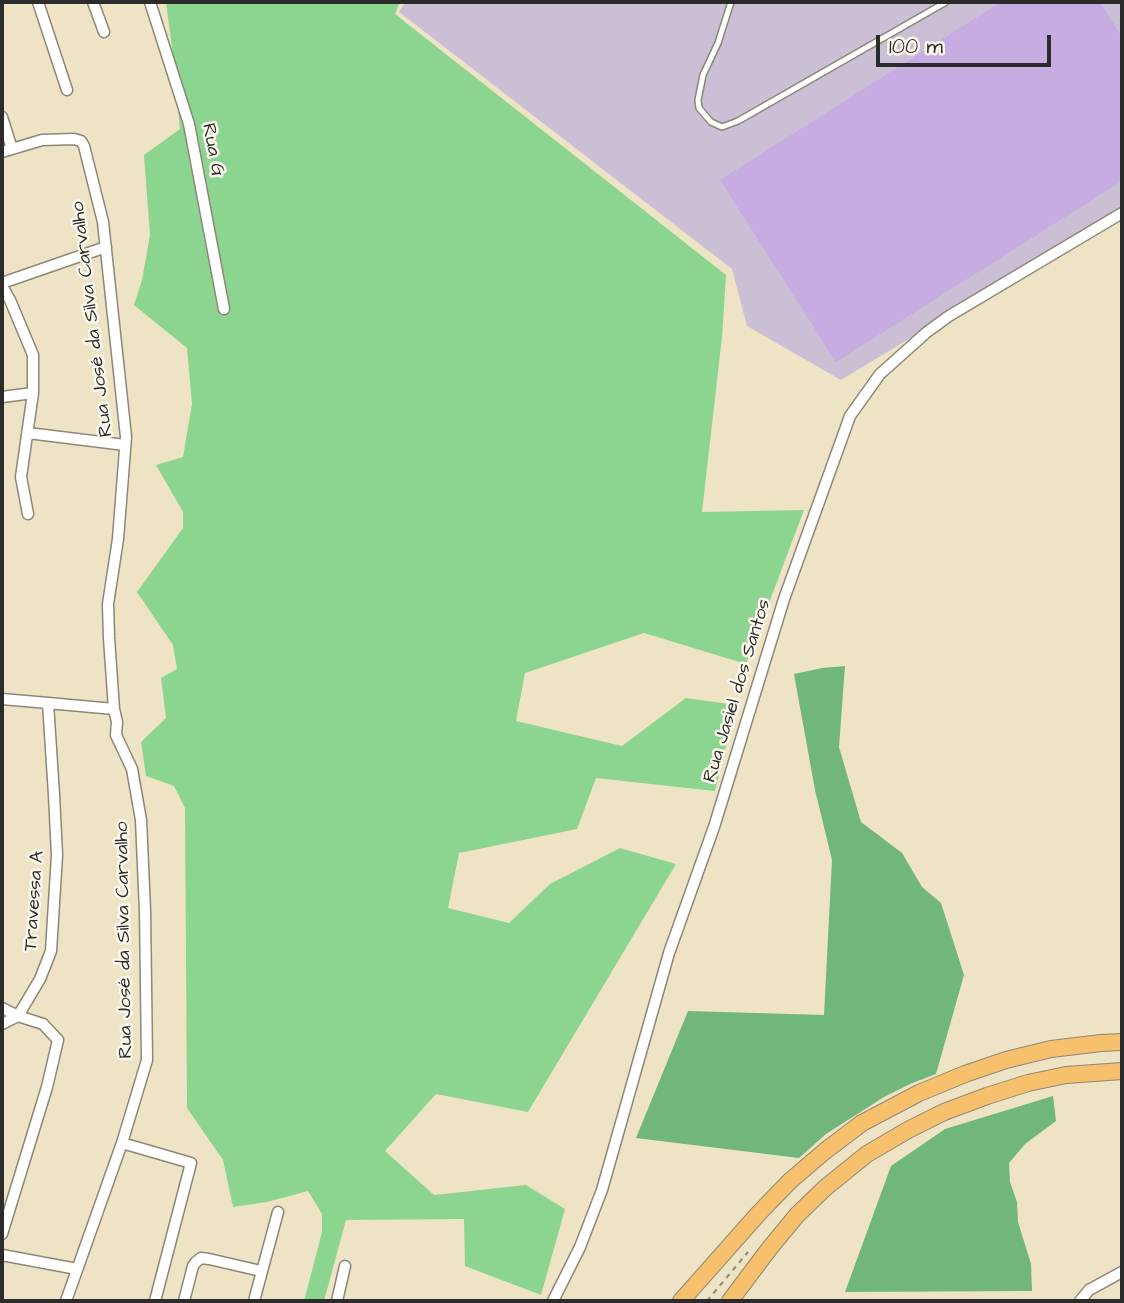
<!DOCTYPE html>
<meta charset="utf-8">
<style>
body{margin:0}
#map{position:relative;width:1124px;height:1303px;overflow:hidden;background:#efe3c5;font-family:"Architects Daughter",sans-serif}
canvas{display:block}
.frame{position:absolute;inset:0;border:4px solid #2b2b2b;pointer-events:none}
.scale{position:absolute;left:876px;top:35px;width:175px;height:32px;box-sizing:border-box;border:4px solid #2b2b2b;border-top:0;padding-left:9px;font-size:21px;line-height:24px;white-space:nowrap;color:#2b2b2b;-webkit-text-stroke:5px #fbf7ec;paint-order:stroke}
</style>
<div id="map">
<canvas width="1124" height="1303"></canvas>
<div class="frame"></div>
<div class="scale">100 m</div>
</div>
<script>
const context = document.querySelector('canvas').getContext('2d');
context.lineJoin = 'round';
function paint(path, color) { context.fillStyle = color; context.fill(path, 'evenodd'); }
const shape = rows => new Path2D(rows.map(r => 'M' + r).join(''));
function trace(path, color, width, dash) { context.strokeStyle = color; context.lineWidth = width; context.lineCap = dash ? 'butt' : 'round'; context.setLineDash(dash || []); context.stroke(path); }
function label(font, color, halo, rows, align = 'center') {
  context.font = font + ' "Architects Daughter",sans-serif'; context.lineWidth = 5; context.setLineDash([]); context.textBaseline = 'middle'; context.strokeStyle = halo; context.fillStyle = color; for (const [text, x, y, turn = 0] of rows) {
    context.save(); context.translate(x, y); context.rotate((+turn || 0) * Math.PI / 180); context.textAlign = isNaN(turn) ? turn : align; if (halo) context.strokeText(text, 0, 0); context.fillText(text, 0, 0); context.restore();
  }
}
paint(shape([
 [405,2,1122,2,1122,210,841,380,747,326,732,269,399,12]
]), '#cbbfd5');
paint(shape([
 [166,2,400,2,395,14,726,275,722,337,702,512,804,510,746,664,644,633,525,673,516,721,622,746,686,698,736,705,715,791,596,778,577,829,459,853,448,908,509,923,550,884,620,848,676,864,528,1112,436,1094,385,1151,434,1195,526,1185,565,1209,541,1295,465,1266,464,1219,346,1220,324,1301,304,1301,322,1232,322,1214,308,1191,267,1202,233,1207,223,1160,187,1108,185,808,174,786,146,776,141,742,166,718,161,678,177,669,173,645,137,592,183,528,183,512,156,465,183,457,192,404,187,348,134,305,142,280,150,235,144,155,180,129,174,63]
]), '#8cd590');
paint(shape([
 [845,666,839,747,861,822,902,853,922,887,941,903,964,975,936,1074,910,1084,884,1097,826,1134,799,1158,636,1138,688,1011,824,1015,832,860,815,790,794,674,822,668],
 [1053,1096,1056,1121,1025,1144,1009,1163,1010,1182,1017,1202,1018,1222,1031,1264,1032,1291,845,1292,891,1166,945,1129]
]), '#71b67a');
paint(shape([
 [1001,2,1100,2,1122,37,1122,181,836,362,720,180]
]), '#c6ace0');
const service = shape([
 [731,2,718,43,703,75,698,100,699,108,711,122,722,127,738,121,946,2]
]);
const minor = shape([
 [38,2,67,90],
 [93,2,104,32],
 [150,2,189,124,224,309],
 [2,117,12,149],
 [2,152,42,140,74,139,81,141,84,146,103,222,126,437,118,539,108,604,109,638,114,709,117,722,116,735,132,769,141,820,145,911,147,1060,122,1143,66,1301],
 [2,283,106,247],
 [2,286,10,300,33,355,33,393,21,477,28,514],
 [2,397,33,393],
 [28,433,125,445],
 [2,699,48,703,54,795,57,855,51,951,40,979,18,1016],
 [48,703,114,709],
 [2,1008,18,1016,43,1024,58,1040,47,1087,2,1234],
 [2,1024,18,1016],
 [122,1143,191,1163,155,1301],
 [2,1255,77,1269],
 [184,1301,193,1266,196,1262,201,1258,209,1259,261,1271],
 [254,1301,278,1212],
 [337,1301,345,1266],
 [553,1301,580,1247,602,1190,669,953,714,827,784,599,850,416,880,374,927,332,949,316,1122,213],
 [1080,1301,1089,1290,1122,1272]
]);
const primary = shape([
 [681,1301,759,1213,790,1181,825,1151,862,1123,919,1093,965,1074,1006,1060,1051,1049,1101,1043,1122,1042],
 [730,1301,769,1249,797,1215,825,1188,867,1154,908,1130,944,1112,987,1096,1028,1083,1066,1075,1122,1071]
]);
trace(service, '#8d8778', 8);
trace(minor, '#8d8778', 13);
trace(primary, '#8d8778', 18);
trace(shape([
 [707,1301,748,1252]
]), '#8d8778', 2, [5, 5]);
trace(service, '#fff', 5);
trace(minor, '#fff', 10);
trace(primary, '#f7c06c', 16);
label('19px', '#2b2b2b', '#fbf7ec', [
 ["Rua G",212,150,79],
 ["Rua José da Silva Carvalho",93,319,-97],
 ["Rua Jasiel dos Santos",738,691,-73],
 ["Travessa A",35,901,-86],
 ["Rua José da Silva Carvalho",125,940,-91]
]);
</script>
